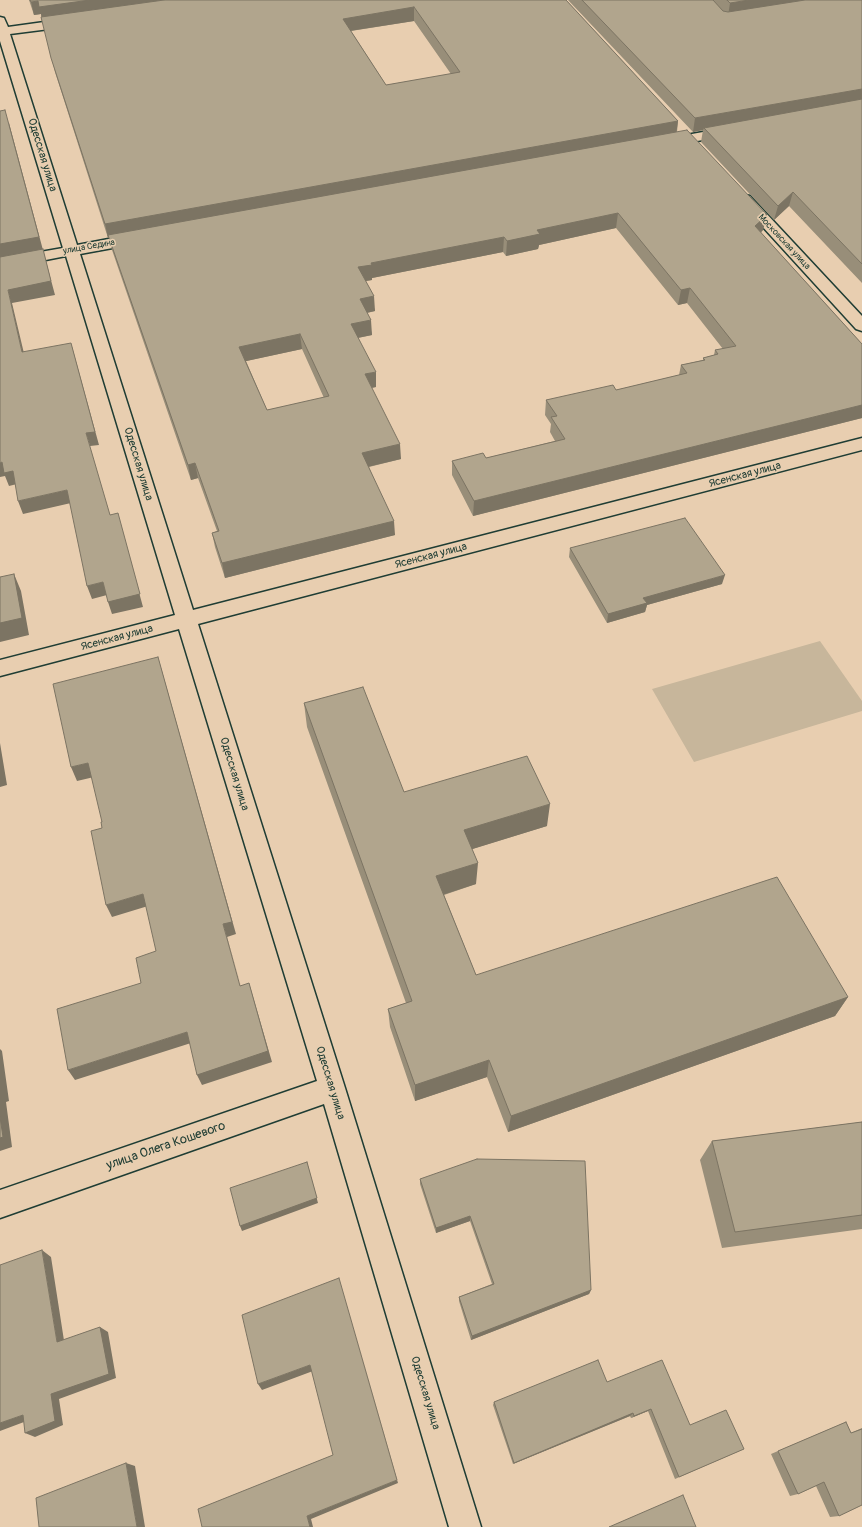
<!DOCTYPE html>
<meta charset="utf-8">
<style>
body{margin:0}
canvas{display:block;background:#e8ceb0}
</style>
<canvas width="862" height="1527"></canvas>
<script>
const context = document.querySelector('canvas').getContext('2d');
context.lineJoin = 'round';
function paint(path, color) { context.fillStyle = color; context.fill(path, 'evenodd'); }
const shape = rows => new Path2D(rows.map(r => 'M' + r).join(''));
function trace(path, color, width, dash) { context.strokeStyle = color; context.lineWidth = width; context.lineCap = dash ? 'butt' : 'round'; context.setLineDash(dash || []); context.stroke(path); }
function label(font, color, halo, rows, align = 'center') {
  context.font = font + ' Pangolin,sans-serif'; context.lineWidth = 3; context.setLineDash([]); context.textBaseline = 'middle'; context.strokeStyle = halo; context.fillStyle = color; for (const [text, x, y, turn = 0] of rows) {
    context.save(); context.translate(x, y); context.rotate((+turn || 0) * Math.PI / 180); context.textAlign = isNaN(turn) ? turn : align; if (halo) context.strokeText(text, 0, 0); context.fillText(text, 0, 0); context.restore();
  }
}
paint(shape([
 [820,641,862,701,862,711,694,762,652,689]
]), '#c7b69b');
const minor = shape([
 [0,17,4,18,8,27,73,18,77,19,79,22,77,25,73,26,10,34,77,245,140,233,145,235,148,238,145,241,140,243,80,254,193,610,862,438,862,450,198,624,345,1088,481,1527,449,1527,324,1104,0,1218,0,1190,317,1081,179,629,0,676,0,660,175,615,66,256,0,269,0,259,63,248,0,41,0,17],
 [731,127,736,128,738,131,736,134,664,147,659,146,657,143,659,140,664,139,731,127],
 [745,195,750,196,862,316,862,331,856,329,740,202,738,199,740,196,745,195]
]);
trace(minor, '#1f3d34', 3);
paint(minor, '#e8ceb0');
paint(shape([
 [29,0,566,0,678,121,677,132,767,215,763,230,761,233,862,344,862,418,473,516,452,475,452,461,486,458,555,441,550,432,551,424,545,415,546,400,616,390,679,375,681,365,703,360,703,358,714,355,715,350,723,349,687,303,678,305,616,228,539,245,538,249,506,256,503,252,372,278,372,280,366,281,375,311,367,313,372,335,358,338,376,387,371,388,401,459,369,467,395,535,225,578,215,547,212,533,217,531,198,478,191,480,112,250,109,238,108,238,55,72,41,14,34,15],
 [414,21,451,74,386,85,351,31],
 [302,349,324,398,267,410,246,361],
 [568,0,862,0,862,283,789,206,774,220,701,142,703,130,693,132],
 [570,548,722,584,647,605,645,612,607,623,569,557],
 [304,703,404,792,547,826,472,849,476,884,444,895,476,975,848,997,835,1016,508,1132,487,1077,415,1101,390,1027,388,1009,406,1003,307,727],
 [862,1122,862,1229,722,1248,700,1160,712,1141],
 [420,1179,591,1290,589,1294,471,1340,459,1301,459,1297,492,1284,470,1221,436,1233,420,1184],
 [607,1382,690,1425,744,1449,675,1479,648,1411,631,1418,630,1416,513,1464,493,1405,494,1402],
 [846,1422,851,1433,862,1428,862,1505,839,1516,830,1517,816,1486,798,1494,790,1496,771,1454]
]), '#988e79');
paint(shape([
 [90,0,187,0,42,21,41,14,34,15,31,2,38,1],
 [749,0,831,0,728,16,730,3],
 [414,7,414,21,343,32,343,19],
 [862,89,862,102,704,128,703,130,693,132,695,118],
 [678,121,676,135,108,238,105,224],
 [9,123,55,295,12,303,27,366,22,352,8,290,0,257,0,244],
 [793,192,789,206,774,220,778,206],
 [618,213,616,228,539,245,538,249,506,256,507,241,537,230],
 [767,215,763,230,751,241,755,226],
 [504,237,503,252,372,278,372,280,359,282,358,267,371,263],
 [690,288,687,303,678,305,681,290],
 [374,296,375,311,361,314,360,299],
 [371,320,372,335,352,339,351,324],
 [300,334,302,349,242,362,239,347],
 [71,343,99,445,90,446,86,433],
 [376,372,376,387,365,389,365,374],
 [862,405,862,418,473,516,474,501],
 [400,444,401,459,363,468,362,453],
 [2,462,13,471,17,484,9,486,5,476,0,477,0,463],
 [195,463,198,478,191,480,188,465],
 [67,490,71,503,23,514,18,501],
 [394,521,395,535,225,578,222,563],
 [121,526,143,607,112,614,108,602],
 [14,574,21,591,29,635,0,642,0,623],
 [725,575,722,584,647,605,645,612,607,623,608,614,643,598],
 [103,582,107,595,92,599,87,586],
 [158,657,236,934,227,937,244,997,223,924],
 [0,743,7,785,0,787],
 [88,763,94,777,77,781,71,767],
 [550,804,547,826,463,852,464,830],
 [478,863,476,884,436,897,436,876],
 [143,894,148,906,112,917,106,905],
 [249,983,272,1062,202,1085,197,1075],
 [848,997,835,1016,508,1132,511,1116],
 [187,1032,191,1043,75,1080,68,1070],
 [0,1049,2,1051,9,1101,6,1102,12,1147,0,1151],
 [489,1060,487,1077,415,1101,415,1085],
 [307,1162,318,1203,242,1231,240,1226],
 [470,1216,470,1221,436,1233,436,1228],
 [42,1250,51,1257,65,1347,57,1342],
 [342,1286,398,1483,311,1519,313,1527,310,1527,307,1516,397,1480],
 [591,1290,589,1294,471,1340,472,1336],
 [100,1327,108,1332,116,1378,59,1399,63,1425,35,1437,25,1433,51,1394],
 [310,1365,313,1371,262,1390,258,1384],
 [651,1409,648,1411,631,1418,634,1416],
 [633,1413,630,1416,513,1464,514,1463],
 [23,1415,32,1419,0,1431,0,1423],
 [126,1463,135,1466,145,1527,137,1527]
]), '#7c7463');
const building = shape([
 [30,0,90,0,39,7,38,1,31,2,30,0],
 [164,0,566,0,678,121,105,224,51,58,41,17,164,0],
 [414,7,460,72,386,85,343,19,414,7],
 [582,0,713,0,723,11,728,12,805,0,862,0,862,89,695,118,582,0],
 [727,0,749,0,730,3,727,0],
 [862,99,862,264,793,192,778,206,704,128,862,99],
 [5,110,39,237,0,244,0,111,5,110],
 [687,130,767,215,755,226,862,344,862,405,474,501,452,461,483,453,486,458,565,439,551,417,557,416,546,400,613,385,616,390,687,373,681,365,705,360,703,358,718,354,715,350,736,346,690,288,681,290,618,213,537,230,540,234,507,241,504,237,371,263,372,265,358,267,374,296,360,299,371,320,351,324,376,372,365,374,400,444,362,453,394,521,222,563,212,533,219,531,195,463,188,465,108,235,687,130],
 [300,334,329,396,267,410,239,347,300,334],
 [43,249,51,281,8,290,22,352,71,343,95,432,86,433,110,515,118,513,140,594,108,602,103,582,87,586,67,490,18,501,13,471,4,473,2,462,0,463,0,257,43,249],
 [685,518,725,575,643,598,647,603,608,614,570,548,685,518],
 [14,574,22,618,0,623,0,577,14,574],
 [158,657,232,922,223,924,240,986,249,983,268,1051,197,1075,187,1032,68,1070,57,1009,141,983,136,958,156,951,143,894,106,905,91,831,102,828,101,822,102,822,88,763,71,767,53,684,158,657],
 [363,687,404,792,527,756,550,804,464,830,478,863,436,876,476,975,777,877,848,997,511,1116,489,1060,415,1085,388,1009,412,1001,304,703,363,687],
 [0,1117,3,1137,0,1138,0,1117],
 [862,1122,862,1215,735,1232,712,1141,862,1122],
 [477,1159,585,1161,591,1290,472,1336,459,1297,494,1284,470,1216,436,1228,420,1179,477,1159],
 [307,1162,317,1198,240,1226,230,1188,307,1162],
 [42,1250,57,1342,100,1327,109,1374,51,1394,55,1421,25,1433,23,1415,0,1423,0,1265,42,1250],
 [339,1278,397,1480,307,1516,310,1527,202,1527,198,1509,333,1455,310,1365,258,1384,242,1315,339,1278],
 [598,1360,607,1382,662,1360,690,1425,726,1410,744,1449,679,1477,651,1409,634,1416,633,1413,514,1463,494,1402,598,1360],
 [846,1422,851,1433,862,1429,862,1505,839,1516,824,1482,798,1494,778,1451,846,1422],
 [126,1463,137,1527,39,1527,36,1498,126,1463],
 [683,1495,696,1527,609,1527,683,1495]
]);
paint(building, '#b1a58d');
trace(building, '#7c7463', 1);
label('9px', '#1f3d34', '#e8ceb0', [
 ["Московская улица",784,242,47],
 ["улица Седина",89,247,-10]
]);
label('11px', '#1f3d34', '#e8ceb0', [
 ["Одесская улица",42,155,73],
 ["Одесская улица",138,464,73],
 ["Ясенская улица",745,475,-15],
 ["Ясенская улица",431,556,-15],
 ["Ясенская улица",117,638,-15],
 ["Одесская улица",234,774,73],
 ["Одесская улица",330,1083,73],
 ["Одесская улица",425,1393,73]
]);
label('13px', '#1f3d34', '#e8ceb0', [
 ["улица Олега Кошевого",166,1146,-19]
]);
</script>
